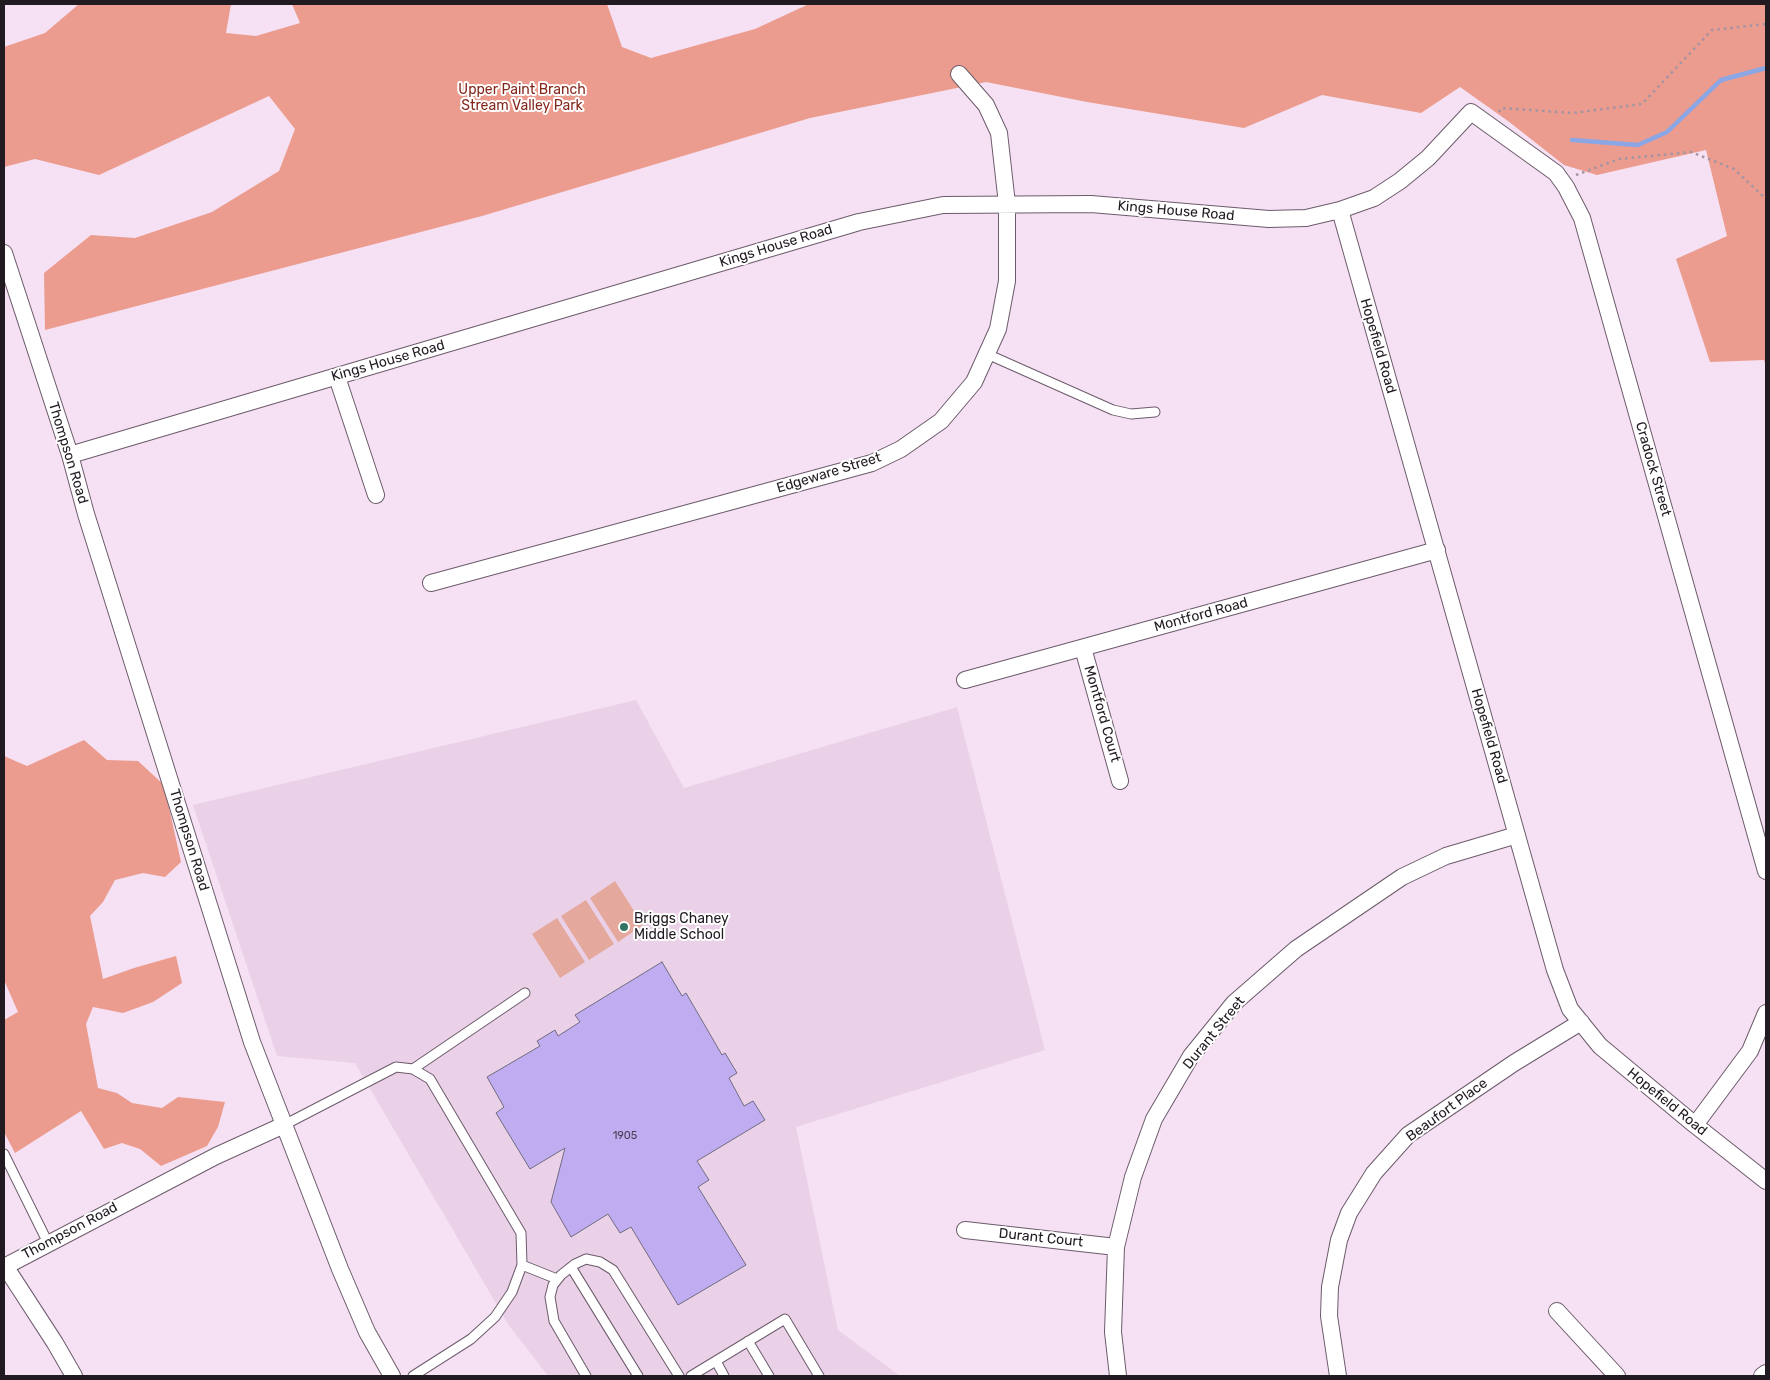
<!DOCTYPE html>
<style>
body{margin:0}
#map{position:relative;width:1770px;height:1380px;overflow:hidden;background:#f5e1f3;font-family:Rubik,sans-serif}
canvas{display:block}
.frame{position:absolute;inset:0;border:5px solid #211b21;pointer-events:none}
</style>
<div id="map">
<canvas width="1770" height="1380"></canvas>
<div class="frame"></div>
</div>
<script>
const context = document.querySelector('canvas').getContext('2d');
context.lineJoin = 'round';
function paint(path, color) { context.fillStyle = color; context.fill(path, 'evenodd'); }
const shape = rows => new Path2D(rows.map(r => 'M' + r).join(''));
function trace(path, color, width, dash) { context.strokeStyle = color; context.lineWidth = width; context.lineCap = dash ? 'butt' : 'round'; context.setLineDash(dash || []); context.stroke(path); }
function label(font, color, halo, rows, align = 'center') {
  context.font = font + ' Rubik,sans-serif'; context.lineWidth = 4; context.setLineDash([]); context.textBaseline = 'middle'; context.strokeStyle = halo; context.fillStyle = color; for (const [text, x, y, turn = 0] of rows) {
    context.save(); context.translate(x, y); context.rotate((+turn || 0) * Math.PI / 180); context.textAlign = isNaN(turn) ? turn : align; if (halo) context.strokeText(text, 0, 0); context.fillText(text, 0, 0); context.restore();
  }
}
paint(shape([
 [636,700,684,788,957,707,1045,1050,796,1127,838,1330,900,1376,548,1376,508,1324,355,1063,277,1056,193,805]
]), '#ead1e8');
paint(shape([
 [615,881,643,925,618,942,590,898],
 [586,900,614,944,589,960,561,916],
 [557,918,585,962,560,978,532,934]
]), '#e5a89c');
paint(shape([
 [79,4,231,4,226,33,256,36,300,23,292,4,607,4,622,47,651,58,755,29,809,4,1766,4,1766,366,1764,360,1710,362,1676,259,1727,236,1706,150,1597,175,1564,165,1508,121,1460,87,1421,113,1322,95,1244,128,1087,102,986,82,810,118,482,216,45,330,44,273,91,235,135,238,212,212,279,171,295,129,269,96,99,175,35,159,4,167,4,47,45,33],
 [84,740,107,760,138,761,164,785,181,862,165,877,143,873,115,880,103,902,90,916,103,979,134,968,176,956,182,983,153,1002,123,1013,93,1007,86,1024,98,1088,117,1093,132,1103,162,1108,178,1097,225,1102,218,1127,207,1146,161,1166,140,1149,122,1143,104,1149,81,1111,15,1153,4,1132,4,1020,18,1012,4,980,4,756,27,766]
]), '#eb9c8e');
trace(shape([
 [1572,140,1638,145,1667,132,1721,80,1766,68]
]), '#8ba6e5', 4.5);
const building = shape([
 [662,962,682,996,686,993,722,1055,725,1053,737,1073,729,1078,744,1106,753,1101,765,1120,697,1161,709,1180,698,1187,746,1265,678,1305,631,1227,620,1233,608,1214,571,1237,551,1202,565,1148,530,1169,496,1113,504,1107,487,1077,540,1046,537,1041,555,1030,558,1036,580,1022,575,1015,662,962]
]);
paint(building, '#c0acf0');
trace(building, '#716c80', 1);
const lane = shape([
 [987,354,1113,410,1131,414,1155,412],
 [413,1069,525,993],
 [284,1125,396,1067,413,1069,430,1079,521,1233,522,1265,557,1279],
 [4,1154,48,1243],
 [571,1267,638,1376],
 [748,1341,769,1376],
 [716,1361,724,1376],
 [413,1376,471,1339,495,1317,512,1292,522,1265],
 [586,1376,554,1321,550,1297,553,1285,561,1275,575,1264,586,1259,600,1262,613,1270,679,1376],
 [691,1376,785,1319,819,1376]
]);
const street = shape([
 [1340,210,1555,970,1570,1009,1600,1046,1695,1125,1766,1181],
 [4,253,70,455,86,514,252,1042,340,1269,367,1332,392,1376],
 [337,377,376,495],
 [70,455,859,222,943,205,1091,204,1269,219,1306,218,1340,210,1374,198,1400,181,1428,158,1471,112,1556,173,1566,187,1582,218,1766,871],
 [431,583,872,463,901,449,941,421,974,382,998,329,1007,281,1007,204,999,133,986,105,959,74],
 [1083,648,1120,781],
 [965,680,1437,550],
 [1695,1125,1750,1051,1766,1013],
 [965,1230,1116,1247],
 [5,1266,55,1343,74,1376],
 [4,1267,216,1156,284,1125],
 [1557,1311,1617,1376],
 [1118,1376,1113,1332,1116,1247,1133,1177,1154,1119,1191,1056,1234,1003,1296,949,1402,877,1446,856,1517,835],
 [1338,1376,1329,1316,1330,1287,1339,1240,1349,1213,1374,1173,1408,1135,1514,1063,1581,1022],
 [1762,1376,1766,1373]
]);
trace(lane, '#6c5b6b', 11);
trace(street, '#6c5b6b', 18);
trace(shape([
 [1499,112,1501,108,1573,113,1642,104,1712,30,1766,24],
 [1576,175,1619,159,1691,152,1734,169,1766,199]
]), '#a394a2', 2.5, [2.5, 4]);
trace(lane, '#fff', 9);
trace(street, '#fff', 16);
for (const [x, y, r, color] of [
 [624,927,5,"#347462"]
]) { const dot = new Path2D(); dot.arc(x, y, r, 0, 2 * Math.PI); context.fillStyle = color; context.fill(dot); trace(dot, '#fff', 2); }
label('11px', '#493f55', null, [
 ["1905",625,1136]
]);
label('14px', '#84281c', '#fff', [
 ["Upper Paint Branch",522,90],
 ["Stream Valley Park",522,106]
]);
label('14px', '#211b21', '#fff', [
 ["Kings House Road",1176,211,5],
 ["Kings House Road",776,246,-17],
 ["Hopefield Road",1378,346,74],
 ["Kings House Road",388,361,-16],
 ["Thompson Road",68,453,73],
 ["Cradock Street",1653,469,74],
 ["Edgeware Street",829,473,-17],
 ["Montford Road",1201,615,-15],
 ["Montford Court",1102,714,74],
 ["Hopefield Road",1489,736,74],
 ["Thompson Road",189,840,73],
 ["Durant Street",1214,1033,-51],
 ["Hopefield Road",1667,1102,39],
 ["Beaufort Place",1447,1110,-36],
 ["Thompson Road",70,1231,-28],
 ["Durant Court",1041,1238,6]
]);
label('14px', '#211b21', '#fff', [
 ["Briggs Chaney",634,919],
 ["Middle School",634,935]
], 'left');
</script>
